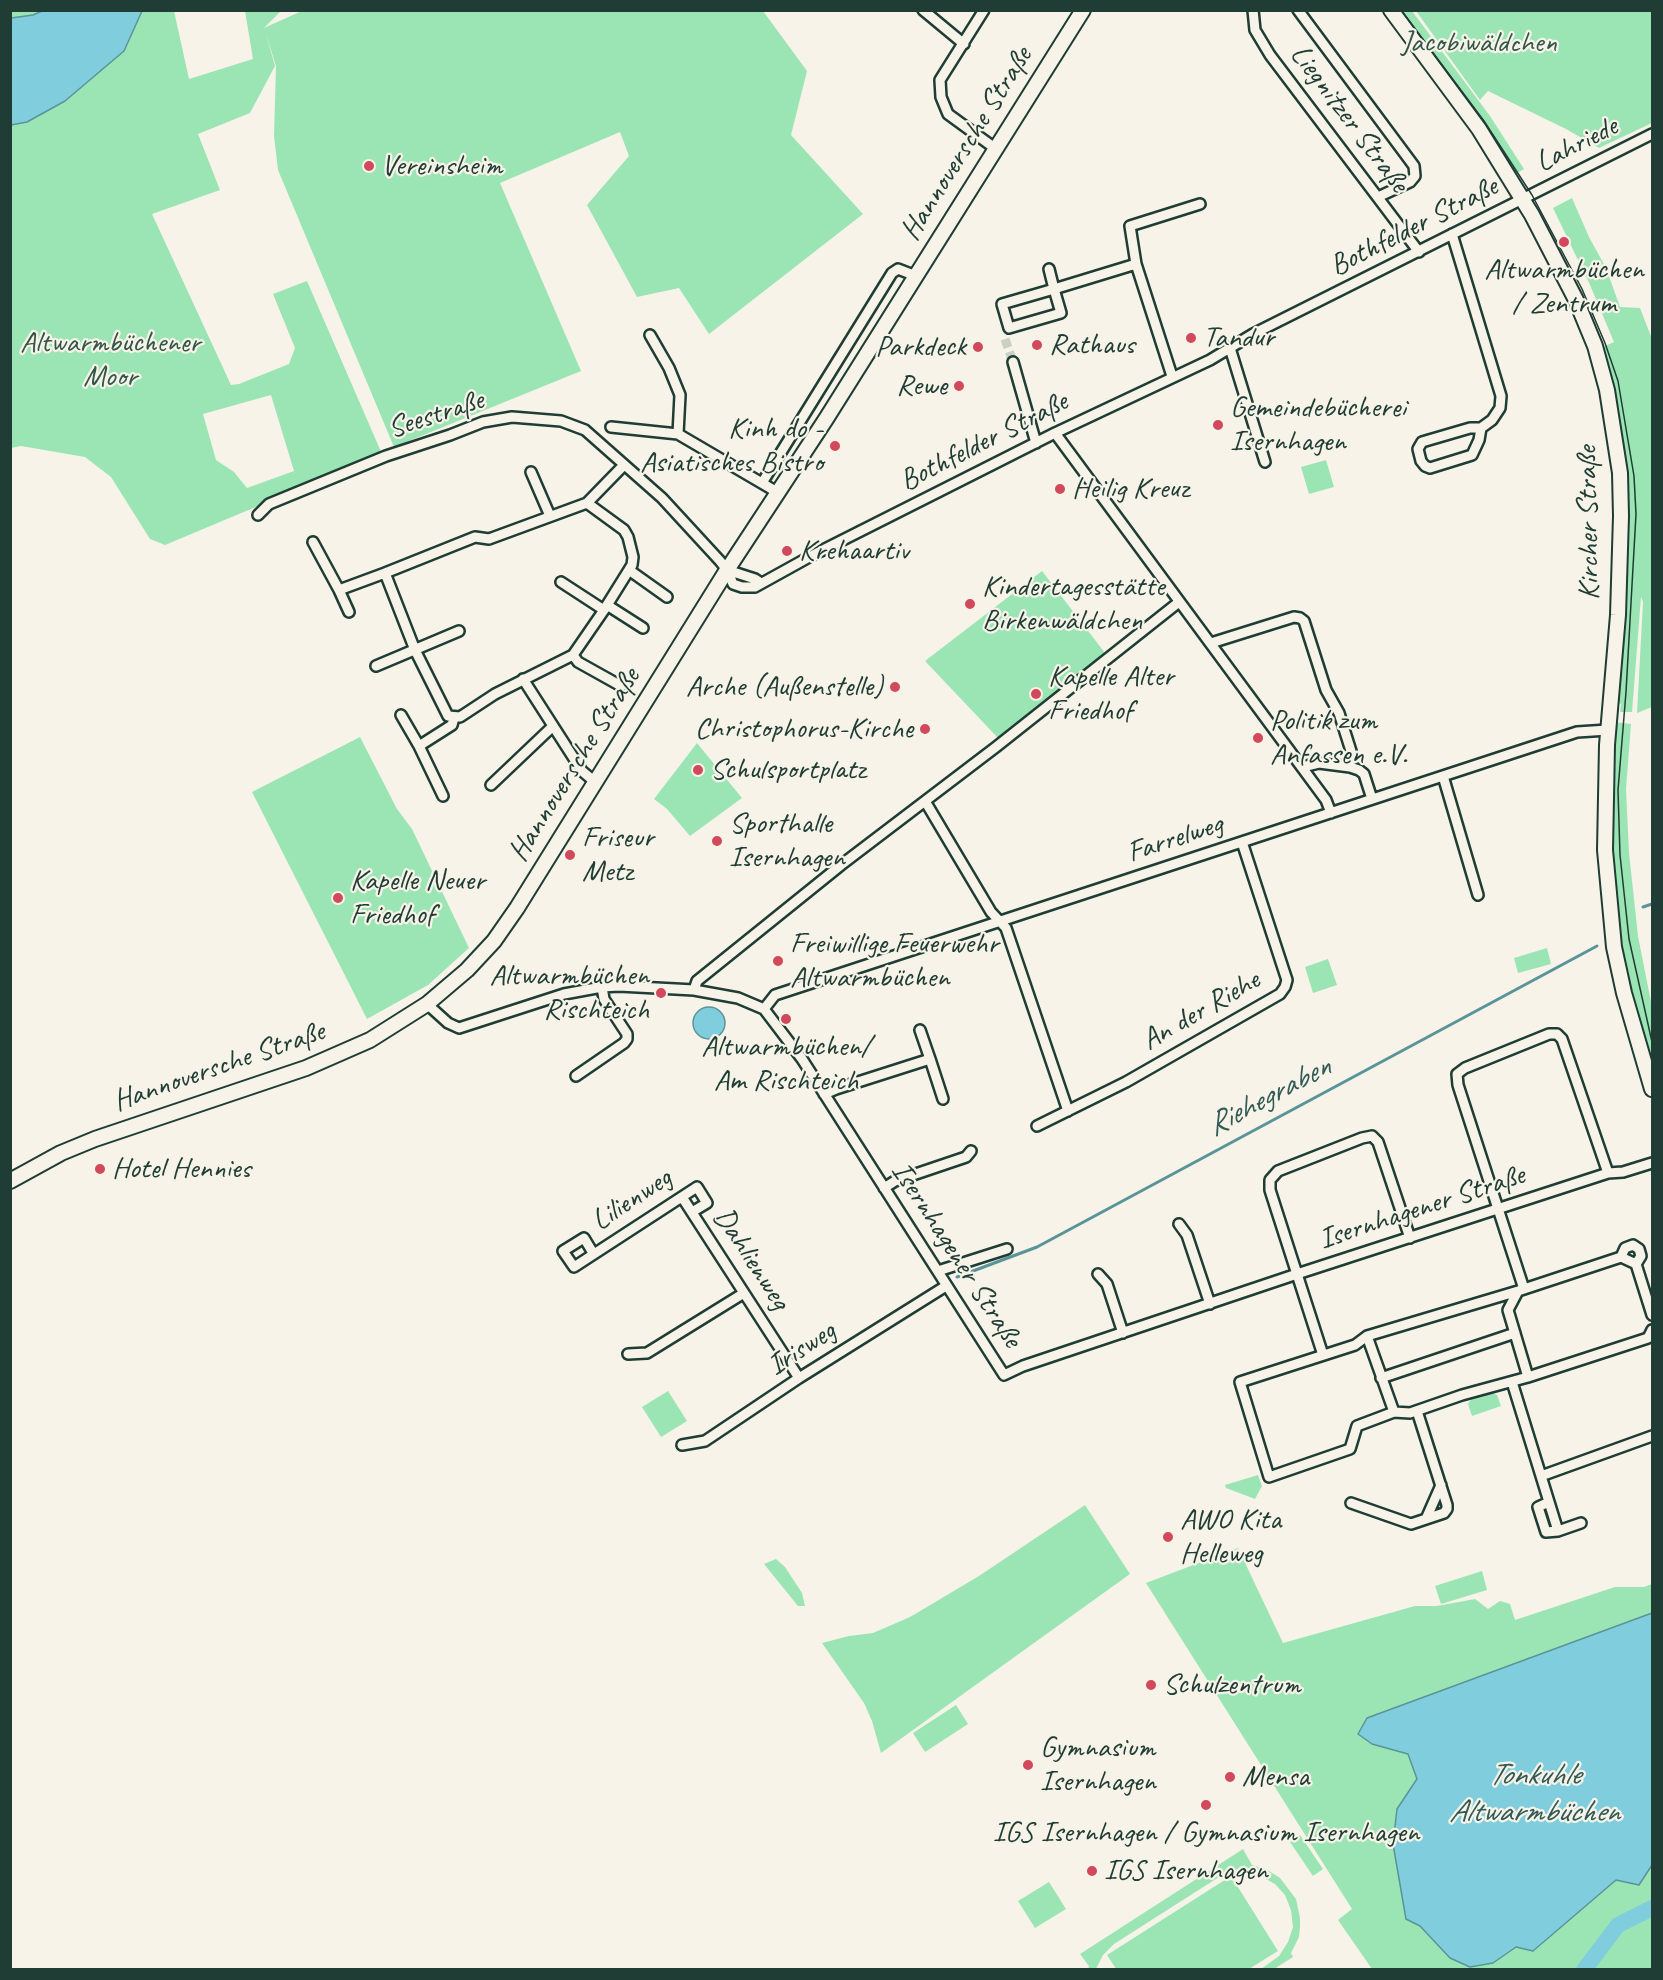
<!DOCTYPE html>
<meta charset="utf-8">
<style>
body{margin:0}
#map{position:relative;width:1663px;height:1980px;overflow:hidden;background:#f7f3e8;font-family:Caveat,sans-serif}
canvas{display:block}
.frame{position:absolute;inset:0;border:12px solid #1f3d34;pointer-events:none}
</style>
<div id="map">
<canvas width="1663" height="1980"></canvas>
<div class="frame"></div>
</div>
<script>
const context = document.querySelector('canvas').getContext('2d');
context.lineJoin = 'round';
function paint(path, color) { context.fillStyle = color; context.fill(path, 'evenodd'); }
const shape = rows => new Path2D(rows.map(r => 'M' + r).join(''));
function trace(path, color, width, dash) { context.strokeStyle = color; context.lineWidth = width; context.lineCap = dash ? 'butt' : 'round'; context.setLineDash(dash || []); context.stroke(path); }
function label(font, color, halo, rows, align = 'center') {
  context.font = font + ' Caveat,sans-serif'; context.lineWidth = 4.5; context.setLineDash([]); context.textBaseline = 'middle'; context.strokeStyle = halo; context.fillStyle = color; for (const [text, x, y, turn = 0] of rows) {
    context.save(); context.translate(x, y); context.rotate((+turn || 0) * Math.PI / 180); context.textAlign = isNaN(turn) ? turn : align; if (halo) context.strokeText(text, 0, 0); context.fillText(text, 0, 0); context.restore();
  }
}
paint(shape([
 [304,10,763,11,807,71,791,135,863,214,709,334,679,288,637,297,587,205,629,156,620,132,500,183,581,371,394,447,278,170,274,136,276,66,266,34,275,66,250,113,198,134,220,190,152,214,231,385,239,384,289,364,295,348,273,294,307,281,382,454,165,545,150,539,111,477,85,457,21,446,11,448,11,125,27,122,124,51,142,11,174,11,189,79,253,59,245,11,281,11,264,28],
 [271,395,294,471,247,488,234,472,216,460,203,414],
 [10,11,42,11,33,15,11,18],
 [1398,11,1412,11,1490,116,1524,169,1514,175],
 [1416,11,1652,11,1652,123,1599,148,1566,129,1488,91,1480,100],
 [1572,198,1589,237,1606,268,1620,307,1640,308,1652,339,1652,707,1637,713,1643,602,1641,597,1632,712,1620,712,1621,704,1616,702,1626,516,1600,351,1603,349,1603,347,1614,342,1590,285,1553,208],
 [1326,460,1334,487,1309,494,1301,467],
 [1042,571,1105,653,999,739,925,661],
 [1614,722,1631,724,1626,789,1629,853,1638,936,1652,1007,1652,1067,1630,997,1619,942,1611,855],
 [360,737,397,809,412,829,469,948,428,985,367,1019,252,792],
 [697,743,742,798,690,836,667,809,654,799],
 [1547,948,1551,964,1518,973,1514,958],
 [1328,959,1337,985,1313,993,1305,967],
 [668,1391,687,1421,661,1437,642,1407],
 [1488,1391,1497,1395,1501,1406,1472,1416,1468,1404,1475,1394],
 [1258,1475,1262,1486,1255,1499,1226,1488,1225,1485],
 [1085,1505,1130,1574,881,1753,872,1721,864,1703,822,1643,849,1636,873,1633,910,1617,979,1576],
 [1238,1548,1283,1643,1415,1606,1437,1606,1475,1599,1488,1609,1500,1601,1510,1604,1515,1620,1615,1587,1644,1587,1652,1584,1652,1613,1367,1718,1372,1744,1408,1754,1417,1779,1397,1809,1393,1844,1406,1919,1420,1926,1450,1958,1493,1963,1516,1947,1534,1951,1616,1879,1639,1885,1652,1865,1652,1969,1372,1969,1338,1920,1352,1909,1146,1583],
 [776,1559,785,1567,802,1593,805,1606,798,1606,764,1564],
 [1482,1571,1487,1590,1441,1604,1435,1586],
 [956,1705,968,1724,925,1752,913,1733],
 [1300,1835,1323,1869,1313,1876,1290,1842],
 [1243,1849,1252,1865,1266,1869,1280,1878,1296,1899,1300,1918,1300,1927,1299,1937,1291,1953,1293,1957,1274,1969,1261,1969,1279,1956,1288,1942,1293,1927,1291,1910,1285,1895,1275,1884,1255,1873,1240,1871,1219,1877,1114,1944,1103,1955,1096,1969,1088,1969,1089,1966,1080,1954],
 [1231,1876,1278,1951,1249,1969,1116,1969,1107,1955],
 [1049,1882,1066,1909,1035,1928,1018,1901]
]), '#9be5b4');
const water = shape([
 [42,11,142,11,124,51,65,101,27,122,11,125,11,18,33,15,42,11],
 '693 1023a16 16 0 1 1 32 0a16 16 0 1 1-32 0Z',
 [1652,1613,1652,1865,1639,1885,1616,1880,1533,1951,1516,1947,1493,1963,1470,1967,1450,1958,1420,1926,1406,1919,1393,1844,1397,1809,1417,1779,1408,1754,1372,1744,1358,1734,1367,1718,1652,1613]
]);
paint(water, '#80cedd');
trace(water, '#599499', 1.5);
trace(shape([
 [1643,907,1652,904],
 [957,1277,1037,1247,1597,946]
]), '#599499', 3);
trace(shape([
 [1584,1970,1618,1925,1652,1908]
]), '#80cedd', 16);
trace(shape([
 [1005,339,1013,362]
]), '#cccfc4', 9, [9, 4.5]);
const street = shape([
 [923,10,964,44],
 [984,10,940,80,941,97,948,114,996,149],
 [1253,10,1255,30,1270,55,1419,252],
 [1298,10,1414,166,1415,176,1410,182,1378,197],
 [1452,234,1501,396,1500,408,1492,420,1481,428,1470,428,1422,442,1418,449,1421,461,1425,466,1430,468,1472,455,1479,440,1481,428],
 [1049,269,1054,289,1136,264],
 [1054,289,1061,313,1009,328,1002,304,1054,289],
 [650,335,669,368,680,395,678,434],
 [1230,348,1265,462],
 [1013,362,1036,443],
 [1172,376,1136,264,1130,226,1200,204],
 [611,427,678,434,777,492],
 [1055,433,1326,800,1331,813],
 [531,472,550,516],
 [762,483,892,273,898,269,916,276],
 [587,503,624,530,628,537,633,557,632,565,604,610,573,655,495,694,460,717,448,716,415,650,385,573,475,537,489,539,587,503,624,465],
 [258,515,269,504,386,456,450,435,483,422,512,417,561,421,585,430,662,498,720,561,727,570,733,584,742,587,755,587,811,556,946,488,1055,433,1210,360,1253,334,1652,134],
 [313,542,339,590],
 [629,570,667,597],
 [727,570,755,579,761,583],
 [561,582,604,610],
 [607,605,643,628],
 [349,612,339,590,385,573],
 [1211,643,1294,617,1300,618,1304,621,1326,690,1339,713,1351,751,1350,767],
 [573,655,578,662,621,686],
 [376,666,459,631],
 [523,679,582,771,595,782],
 [401,715,419,746,452,725,454,718],
 [419,746,443,796],
 [1302,767,1319,763,1350,767,1359,770,1364,774,1372,799],
 [1443,776,1478,895],
 [491,785,552,727],
 [925,801,991,912,1006,928,1068,1111],
 [694,990,697,981,841,865,996,747,1179,602],
 [427,1004,448,1023,459,1028,564,994,602,987,619,986,694,990,738,998,764,1009,802,1059,1004,1375,1023,1366,1297,1274,1608,1173,1623,1172,1652,1163],
 [764,1009,775,995,1577,732,1608,730],
 [920,1030,930,1059],
 [576,1076,624,1043,627,1039,627,1034,604,999,602,987],
 [824,1094,836,1089,930,1059,943,1099],
 [1037,1126,1126,1082,1280,994,1285,987,1287,980,1284,971,1242,842],
 [884,1188,895,1181,966,1157,971,1151],
 [682,1197,799,1378],
 [1179,1224,1187,1235,1210,1304],
 [593,1253,584,1238,563,1251,574,1267,697,1187,707,1203,692,1212],
 [1621,1257,1625,1248,1633,1245,1639,1249,1641,1256,1636,1264],
 [938,1271,1007,1249],
 [1098,1274,1107,1284,1123,1333],
 [1524,1289,1458,1085,1457,1074,1465,1068,1549,1034,1557,1034,1562,1039,1608,1173],
 [1518,1291,1508,1310,1528,1377,1462,1395,1410,1413,1394,1412,1357,1426,1350,1449,1269,1477,1240,1382,1355,1345,1367,1336,1518,1291,1621,1257,1636,1264,1652,1315],
 [1367,1336,1394,1412],
 [628,1354,647,1353,744,1293],
 [1323,1355,1270,1190,1270,1180,1278,1171,1362,1138,1372,1136,1378,1142,1410,1238],
 [1528,1377,1648,1338,1652,1330],
 [1381,1378,1515,1333],
 [1512,1382,1558,1531,1581,1523],
 [682,1445,705,1441,799,1378,946,1286],
 [1541,1476,1652,1436],
 [1549,1502,1538,1507,1546,1532,1558,1531],
 [1351,1503,1411,1524,1444,1513,1447,1509,1447,1505,1417,1411],
 [1426,1519,1441,1485]
]);
const secondary = shape([
 [1391,10,1479,129,1532,215,1576,300,1595,346,1607,390,1620,473,1621,516,1618,615,1607,745,1605,850,1614,947,1624,993,1652,1089],
 [10,1181,61,1153,95,1139,306,1068,370,1040,427,1004,467,970,494,941,517,908,727,570,826,419,1083,10]
]);
trace(street, '#1f3d34', 14);
trace(secondary, '#1f3d34', 18);
trace(street, '#f7f3e8', 9);
trace(secondary, '#f7f3e8', 14);
trace(shape([
 [1401,10,1484,121,1532,195,1582,289,1605,343,1618,381,1634,476,1636,514,1626,692,1618,790,1620,855,1629,939,1652,1042]
]), '#1f3d34', 1.5);
for (const [x, y, r, color] of [
 [369,166,6,"#d1495b"],
 [1564,242,6,"#d1495b"],
 [1191,338,6,"#d1495b"],
 [1037,345,6,"#d1495b"],
 [978,347,6,"#d1495b"],
 [959,386,6,"#d1495b"],
 [1218,425,6,"#d1495b"],
 [835,446,6,"#d1495b"],
 [1060,489,6,"#d1495b"],
 [787,551,6,"#d1495b"],
 [970,604,6,"#d1495b"],
 [895,687,6,"#d1495b"],
 [1036,694,6,"#d1495b"],
 [925,729,6,"#d1495b"],
 [1258,738,6,"#d1495b"],
 [698,770,6,"#d1495b"],
 [717,841,6,"#d1495b"],
 [570,855,6,"#d1495b"],
 [338,898,6,"#d1495b"],
 [778,961,6,"#d1495b"],
 [661,993,6,"#d1495b"],
 [786,1019,6,"#d1495b"],
 [100,1169,6,"#d1495b"],
 [1168,1537,6,"#d1495b"],
 [1151,1685,6,"#d1495b"],
 [1028,1765,6,"#d1495b"],
 [1230,1777,6,"#d1495b"],
 [1206,1805,6,"#d1495b"],
 [1092,1871,6,"#d1495b"]
]) { const dot = new Path2D(); dot.arc(x, y, r, 0, 2 * Math.PI); context.fillStyle = color; context.fill(dot); trace(dot, '#f7f3e8', 2); }
label('30px', '#325647', '#f7f3e8', [
 ["Jacobiwäldchen",1479,43],
 ["Altwarmbüchener",110,343],
 ["Moor",110,377]
]);
label('30px', '#1f3d34', '#f7f3e8', [
 ["Liegnitzer Straße",1349,119,53],
 ["Hannoversche Straße",967,144,-58],
 ["Lahriede",1577,145,-27],
 ["Bothfelder Straße",1414,227,-27],
 ["Seestraße",436,415,-18],
 ["Bothfelder Straße",984,442,-27],
 ["Kircher Straße",1589,523,-91],
 ["Hannoversche Straße",575,765,-58],
 ["Farrelweg",1175,839,-18],
 ["An der Riehe",1201,1011,-30],
 ["Hannoversche Straße",219,1067,-19],
 ["Lilienweg",632,1200,-33],
 ["Isernhagener Straße",1422,1208,-18],
 ["Isernhagener Straße",956,1255,57],
 ["Dahlienweg",751,1259,57],
 ["Irisweg",802,1349,-33]
]);
label('30px', '#1f3d34', '#f7f3e8', [
 ["Vereinsheim",381,166],
 ["Altwarmbüchen",1564,270,"center"],
 ["/ Zentrum",1564,304,"center"],
 ["Tandur",1203,338],
 ["Rathaus",1049,345],
 ["Parkdeck",966,347,"right"],
 ["Rewe",947,386,"right"],
 ["Gemeindebücherei",1230,408],
 ["Isernhagen",1230,442],
 ["Kinh do -",823,429,"right"],
 ["Asiatisches Bistro",823,463,"right"],
 ["Heilig Kreuz",1072,489],
 ["Krehaartiv",799,551],
 ["Kindertagesstätte",982,587],
 ["Birkenwäldchen",982,621],
 ["Kapelle Alter",1048,677],
 ["Friedhof",1048,711],
 ["Arche (Außenstelle)",883,687,"right"],
 ["Politik zum",1270,721],
 ["Anfassen e.V.",1270,755],
 ["Christophorus-Kirche",913,729,"right"],
 ["Schulsportplatz",710,770],
 ["Sporthalle",729,824],
 ["Isernhagen",729,858],
 ["Friseur",582,838],
 ["Metz",582,872],
 ["Kapelle Neuer",350,881],
 ["Friedhof",350,915],
 ["Freiwillige Feuerwehr",790,944],
 ["Altwarmbüchen",790,978],
 ["Altwarmbüchen",649,976,"right"],
 ["Rischteich",649,1010,"right"],
 ["Altwarmbüchen/",786,1047,"center"],
 ["Am Rischteich",786,1081,"center"],
 ["Hotel Hennies",112,1169],
 ["AWO Kita",1180,1520],
 ["Helleweg",1180,1554],
 ["Schulzentrum",1163,1685],
 ["Gymnasium",1040,1748],
 ["Isernhagen",1040,1782],
 ["Mensa",1242,1777],
 ["IGS Isernhagen / Gymnasium Isernhagen",1206,1833,"center"],
 ["IGS Isernhagen",1104,1871]
], 'left');
label('italic 32px', '#325a56', '#f7f3e8', [
 ["Riehegraben",1269,1097,-28],
 ["Tonkuhle",1534,1776],
 ["Altwarmbüchen",1534,1813]
]);
</script>
